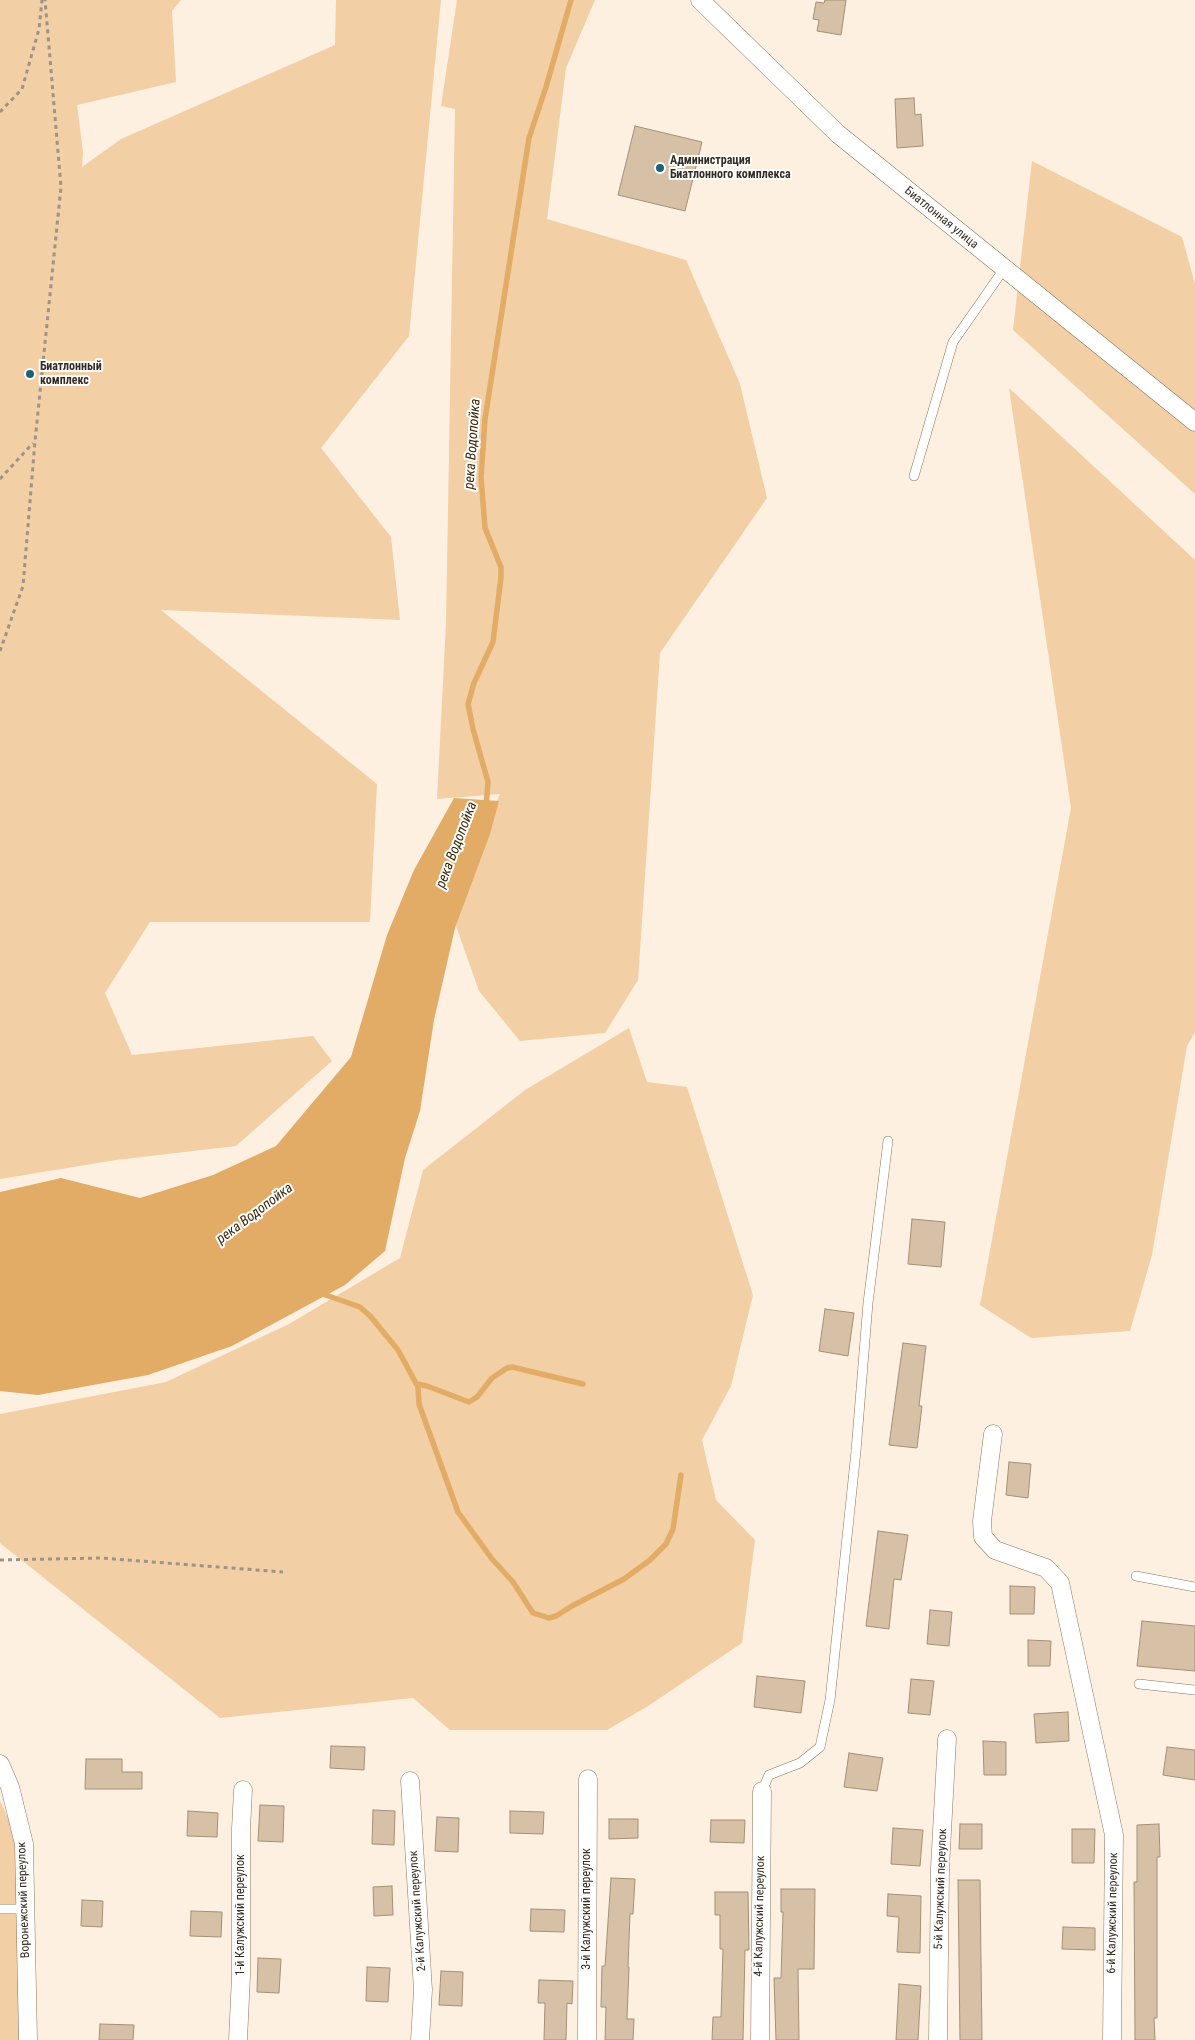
<!DOCTYPE html>
<meta charset="utf-8">
<style>
body{margin:0}
canvas{display:block;background:#fdf0e0}
</style>
<canvas width="1195" height="2040"></canvas>
<script>
const context = document.querySelector('canvas').getContext('2d');
context.lineJoin = 'round';
function paint(path, color) { context.fillStyle = color; context.fill(path, 'evenodd'); }
const shape = rows => new Path2D(rows.map(r => 'M' + r).join(''));
function trace(path, color, width, dash) { context.strokeStyle = color; context.lineWidth = width; context.lineCap = dash ? 'butt' : 'round'; context.setLineDash(dash || []); context.stroke(path); }
function label(font, color, halo, rows, align = 'center') {
  context.font = font + ' "Roboto Condensed",sans-serif'; context.lineWidth = 4; context.setLineDash([]); context.textBaseline = 'middle'; context.strokeStyle = halo; context.fillStyle = color; for (const [text, x, y, turn = 0] of rows) {
    context.save(); context.translate(x, y); context.rotate((+turn || 0) * Math.PI / 180); context.textAlign = isNaN(turn) ? turn : align; if (halo) context.strokeText(text, 0, 0); context.fillText(text, 0, 0); context.restore();
  }
}
paint(shape([
 [0,0,181,0,172,11,176,82,77,105,83,152,82,167,121,139,335,45,336,0,441,0,409,336,321,448,391,537,400,620,161,610,377,784,370,922,150,922,105,993,132,1055,313,1036,332,1061,236,1146,116,1160,0,1179],
 [457,0,595,0,566,68,547,219,686,260,740,384,767,498,660,653,638,980,605,1033,520,1041,479,991,456,926,468,870,500,794,437,799,446,623,455,109,441,106],
 [1032,161,1182,237,1195,284,1195,494,1013,330],
 [1009,388,1195,560,1195,1032,1187,1046,1152,1255,1130,1331,1031,1338,980,1305,1071,808],
 [629,1028,647,1082,687,1087,753,1295,731,1386,702,1440,716,1500,755,1540,742,1643,648,1706,607,1730,450,1730,413,1698,220,1718,0,1543,0,1414,166,1382,289,1324,400,1258,423,1170,525,1090],
 [0,1801,18,1839,20,2040,0,2040]
]), '#f2cfa5');
paint(shape([
 [454,798,499,801,490,834,455,928,434,1020,420,1111,405,1158,385,1251,345,1285,232,1346,148,1375,38,1395,0,1391,0,1192,61,1178,140,1198,213,1175,276,1146,351,1057,387,935,414,870]
]), '#e2ac66');
trace(shape([
 [486,806,488,782,473,729,468,704,474,683,493,642,501,577,501,567,485,528,481,477,485,419,529,138,546,87,571,0],
 [320,1293,360,1307,371,1317,398,1350,418,1387,419,1404,458,1512,492,1559,513,1582,533,1613,549,1618,556,1616,572,1606,624,1579,650,1560,666,1544,673,1529,681,1475],
 [417,1384,427,1386,469,1402,477,1397,492,1378,507,1368,512,1367,583,1384]
]), '#e2ac66', 5.5);
const building = shape([
 [825,0,846,0,841,35,817,31,819,20,813,19,816,2,824,3,825,0],
 [914,98,915,115,921,114,923,146,897,148,895,99,914,98],
 [635,126,702,142,685,211,618,195,635,126],
 [912,1219,945,1222,941,1267,908,1264,912,1219],
 [825,1309,854,1313,848,1356,819,1351,825,1309],
 [903,1343,926,1346,919,1406,922,1406,917,1448,889,1445,903,1343],
 [1009,1462,1031,1464,1028,1498,1006,1495,1009,1462],
 [878,1531,908,1535,901,1580,894,1579,889,1629,866,1626,878,1531],
 [1010,1586,1035,1587,1034,1614,1010,1614,1010,1586],
 [930,1610,952,1612,949,1646,927,1644,930,1610],
 [1142,1621,1195,1626,1195,1671,1137,1666,1142,1621],
 [1028,1640,1051,1641,1050,1666,1028,1666,1028,1640],
 [757,1676,805,1681,801,1713,754,1707,757,1676],
 [911,1679,934,1681,930,1715,908,1713,911,1679],
 [1068,1712,1069,1741,1036,1743,1034,1714,1068,1712],
 [983,1741,1006,1742,1006,1775,984,1775,983,1741],
 [331,1746,365,1747,364,1770,330,1768,331,1746],
 [1167,1747,1195,1750,1195,1780,1163,1775,1167,1747],
 [849,1753,883,1758,877,1791,844,1787,849,1753],
 [86,1759,122,1759,122,1772,142,1772,142,1789,85,1789,86,1759],
 [260,1805,284,1806,283,1842,258,1841,260,1805],
 [373,1810,395,1811,394,1845,372,1844,373,1810],
 [188,1811,218,1813,217,1837,187,1836,188,1811],
 [510,1811,544,1812,543,1834,510,1833,510,1811],
 [437,1817,459,1818,458,1852,435,1851,437,1817],
 [609,1819,638,1819,638,1838,609,1839,609,1819],
 [711,1820,745,1820,744,1843,710,1842,711,1820],
 [960,1824,982,1824,982,1849,959,1849,960,1824],
 [1159,1824,1160,1857,1157,1857,1157,2018,1154,2018,1155,2040,1135,2040,1134,1882,1137,1882,1137,1825,1159,1824],
 [893,1828,923,1830,920,1866,891,1864,893,1828],
 [1072,1829,1095,1829,1094,1863,1072,1863,1072,1829],
 [611,1878,635,1879,633,1914,630,1914,628,1967,629,1967,627,2019,634,2019,633,2040,605,2040,606,2007,601,2007,602,1966,605,1966,611,1878],
 [958,1880,980,1880,982,2040,960,2040,958,1880],
 [392,1886,393,1915,374,1916,373,1887,392,1886],
 [781,1889,815,1889,814,1969,798,1969,799,2040,776,2040,774,1978,781,1978,783,1912,781,1912,781,1889],
 [715,1892,748,1892,749,1950,745,1950,743,2040,712,2040,713,2017,721,2017,723,1949,720,1949,720,1915,715,1915,715,1892],
 [888,1894,921,1896,920,1953,897,1952,899,1917,887,1916,888,1894],
 [82,1900,103,1901,102,1927,81,1926,82,1900],
 [531,1909,565,1910,564,1932,530,1931,531,1909],
 [191,1911,222,1912,221,1937,190,1936,191,1911],
 [1063,1927,1095,1928,1095,1950,1062,1949,1063,1927],
 [258,1958,281,1959,279,1993,257,1992,258,1958],
 [367,1967,390,1968,388,2002,366,2001,367,1967],
 [441,1971,463,1972,462,2006,439,2005,441,1971],
 [539,1980,573,1981,572,2004,567,2003,566,2040,544,2040,545,2003,538,2003,539,1980],
 [899,1984,921,1986,918,2040,896,2040,899,1984],
 [100,2024,134,2025,133,2040,99,2040,100,2024]
]);
paint(building, '#d6c1a7');
trace(building, '#a49077', 1);
const lane = shape([
 [914,476,953,342,1004,269],
 [1136,1576,1195,1587],
 [1139,1684,1195,1690],
 [762,1791,769,1775,800,1763,820,1747,830,1700,856,1451,868,1303,888,1141],
 [0,1909,26,1909]
]);
const street = shape([
 [700,0,838,134,1195,422],
 [993,1434,982,1521,983,1537,995,1550,1046,1568,1060,1583,1114,1835,1112,2040],
 [0,1764,10,1787,24,1844,28,2040],
 [410,1781,423,1990,420,2040],
 [238,2040,241,1976,241,1829,243,1790],
 [587,2040,588,1779],
 [760,2040,762,1791],
 [938,2040,940,1868,947,1739]
]);
trace(lane, '#89755d', 10);
trace(street, '#89755d', 19);
trace(shape([
 [0,112,22,89,39,29,42,0],
 [0,479,33,443],
 [0,651,23,586,35,441,61,187,45,0],
 [0,1560,101,1558,283,1572]
]), '#9e9386', 3, [4, 4]);
trace(lane, '#fff', 9);
trace(street, '#fff', 18);
for (const [x, y, r, color] of [
 [660,168,5,"#1f6175"],
 [30,374,5,"#1f6175"]
]) { const dot = new Path2D(); dot.arc(x, y, r, 0, 2 * Math.PI); context.fillStyle = color; context.fill(dot); trace(dot, '#fff', 2); }
label('bold 12px', '#352d23', '#fff', [
 ["Администрация",670,161],
 ["Биатлонного комплекса",670,175],
 ["Биатлонный",40,367],
 ["комплекс",40,381]
], 'left');
label('12px', '#352d23', '#fff', [
 ["Биатлонная улица",941,218,39],
 ["5-й Калужский переулок",941,1889,-88],
 ["Воронежский переулок",24,1900,-92],
 ["3-й Калужский переулок",587,1909,-90],
 ["2-й Калужский переулок",418,1911,-94],
 ["6-й Калужский переулок",1113,1913,-89],
 ["1-й Калужский переулок",241,1915,-90],
 ["4-й Калужский переулок",760,1916,-89]
]);
label('italic 14px', '#3d2808', '#fff', [
 ["река Водопойка",473,444,-86],
 ["река Водопойка",457,845,-69],
 ["река Водопойка",255,1214,-37]
]);
</script>
